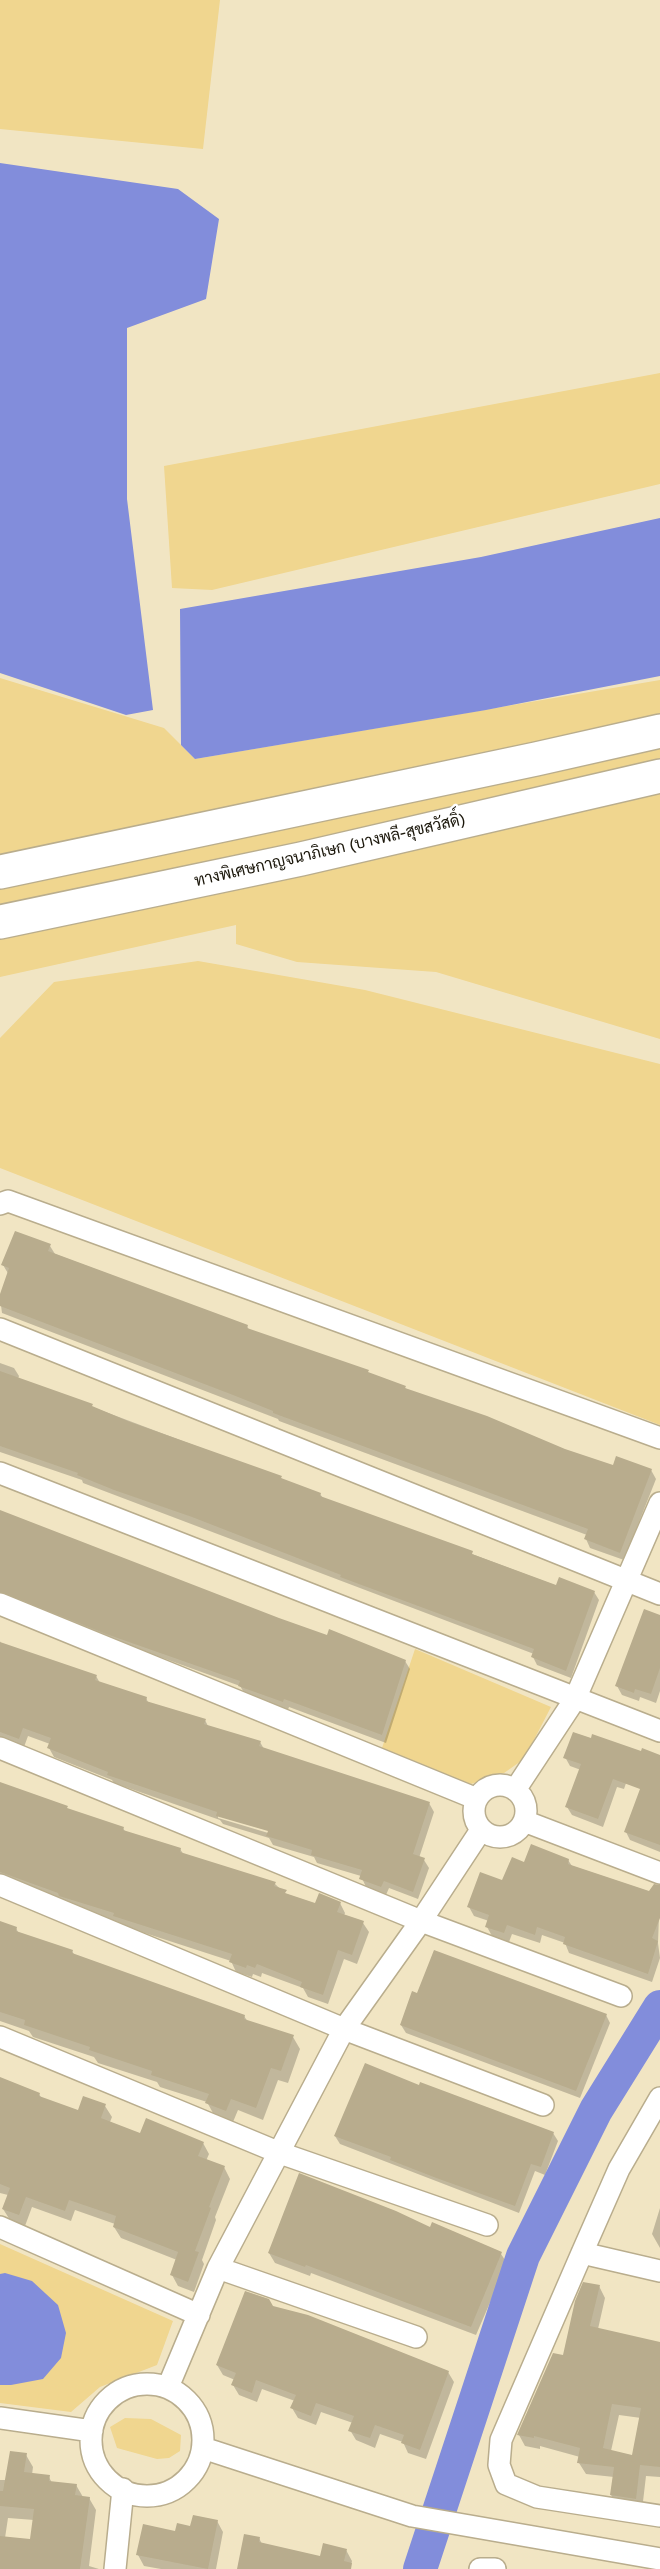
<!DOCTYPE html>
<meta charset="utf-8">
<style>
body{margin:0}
canvas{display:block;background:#f1e5c3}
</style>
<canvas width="660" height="2569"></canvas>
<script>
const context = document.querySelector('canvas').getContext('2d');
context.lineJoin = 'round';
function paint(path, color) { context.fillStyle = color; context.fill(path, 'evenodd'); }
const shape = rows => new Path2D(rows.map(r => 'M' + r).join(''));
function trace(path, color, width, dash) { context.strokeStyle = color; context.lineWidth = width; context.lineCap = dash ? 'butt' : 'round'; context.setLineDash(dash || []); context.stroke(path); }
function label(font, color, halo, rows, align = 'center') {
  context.font = font + ' "Golos Text",Sarabun,sans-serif'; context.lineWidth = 4.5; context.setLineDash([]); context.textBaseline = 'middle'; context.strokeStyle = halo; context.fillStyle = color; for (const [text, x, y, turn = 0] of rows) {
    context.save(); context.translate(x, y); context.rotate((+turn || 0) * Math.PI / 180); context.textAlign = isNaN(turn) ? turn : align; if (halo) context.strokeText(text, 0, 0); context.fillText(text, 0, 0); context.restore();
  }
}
paint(shape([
 [0,0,220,0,203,149,0,129],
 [660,373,660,484,212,590,172,588,164,466],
 [0,678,164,728,195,759,660,680,660,1039,436,972,297,962,236,944,236,925,0,977],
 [198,961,365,990,660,1064,660,1425,0,1168,0,1038,54,982],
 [415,1649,551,1707,524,1759,504,1773,471,1784,381,1751],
 [0,2244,173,2321,157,2365,100,2387,71,2412,0,2403],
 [125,2418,151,2419,181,2435,180,2451,169,2458,157,2459,117,2448,110,2427]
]), '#f0d68f');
paint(shape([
 [0,163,178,189,219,219,206,299,127,328,127,499,153,710,126,715,0,673],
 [660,518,660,676,486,710,195,759,181,745,180,609,481,557],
 [5,2273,32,2281,58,2305,66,2333,61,2358,43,2379,11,2385,0,2385,0,2274]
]), '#828ddb');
paint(shape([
 [50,1246,55,1254,247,1326,249,1330,405,1387,406,1390,565,1450,613,1467,651,1470,656,1479,624,1560,590,1548,586,1539,587,1535,279,1421,278,1419,2,1313,0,1298,9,1275,3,1265],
 [0,1363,14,1368,19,1376,18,1379,281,1478,283,1481,320,1494,323,1498,557,1586,594,1592,599,1600,571,1678,537,1665,533,1657,534,1654,83,1483,82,1480,0,1452],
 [0,1512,278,1620,405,1661,410,1669,386,1743,289,1707,288,1710,245,1694,240,1686,0,1599],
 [660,1617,660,1691,656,1703,640,1697,639,1701,622,1695,617,1686],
 [0,1641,1,1644,96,1676,100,1683,146,1698,149,1704,205,1720,208,1726,260,1742,264,1749,429,1803,434,1812,419,1858,424,1860,429,1868,418,1899,389,1888,386,1895,366,1887,361,1876,317,1863,314,1857,273,1845,269,1838,223,1824,220,1820,114,1783,112,1780,54,1757,49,1748,50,1744,28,1736,24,1747,0,1744],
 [218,1815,276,1832,275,1835,218,1818],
 [660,1756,660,1852,630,1840,626,1832],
 [565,1757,635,1757,624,1789,617,1787,603,1827,572,1815,567,1807,581,1770,570,1766],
 [0,1783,66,1807,69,1811,123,1828,126,1833,180,1849,184,1855,275,1884,288,1896,316,1905,340,1903,345,1913,344,1916,363,1923,369,1932,357,1964,344,1959,328,2004,308,1997,303,1988,292,1984,262,1973,261,1977,253,1974,252,1977,236,1972,231,1961,120,1925,118,1922,66,1906,5,1882,0,1874],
 [568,1860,572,1866,650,1892,660,1890,658,1943,660,1958,652,1982,569,1953,565,1943,542,1935,540,1943,512,1934,509,1942,492,1936,487,1927,489,1921,474,1916,469,1907,525,1864],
 [0,1923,16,1928,19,1934,72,1951,75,1956,244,2016,248,2022,293,2037,300,2049,288,2083,278,2080,263,2120,238,2110,233,2122,214,2115,207,2102,160,2087,157,2082,98,2063,94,2057,33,2037,29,2031,0,2021],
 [606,2015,610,2023,580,2098,406,2033,401,2025],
 [0,2079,39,2094,42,2099,79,2112,105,2106,112,2117,110,2122,141,2135,203,2143,209,2154,206,2161,224,2167,230,2179,215,2217,216,2220,202,2260,204,2264,194,2292,178,2286,172,2275,177,2260,121,2238,114,2227,115,2224,75,2210,71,2221,32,2207,25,2226,10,2220,3,2209,8,2195,0,2193],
 [419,2087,553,2133,558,2141,545,2175,535,2171,519,2213,340,2144,335,2136],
 [660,2208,660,2248,652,2234],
 [431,2229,501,2254,507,2263,476,2335,311,2273,310,2276,275,2263,269,2253],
 [599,2286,605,2298,598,2329,660,2344,660,2477,646,2476,642,2510,618,2506,611,2495,614,2477,586,2474,579,2463,580,2457,540,2446,540,2449,525,2446,519,2435,564,2356],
 [619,2415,641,2418,633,2457,611,2451],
 [273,2307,448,2372,454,2382,426,2459,408,2453,403,2442,380,2434,375,2448,356,2440,350,2430,353,2423,321,2412,316,2425,298,2418,292,2408,295,2401,262,2389,257,2402,239,2395,233,2385,235,2380,223,2375,217,2365],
 [26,2455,33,2467,32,2475,49,2477,52,2483,76,2485,83,2497,89,2498,96,2510,89,2566,99,2569,0,2569,0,2480,6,2480],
 [8,2518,34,2520,31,2541,5,2538],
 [217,2521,223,2532,216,2569,161,2569,144,2566,138,2555,176,2532],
 [259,2538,262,2544,321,2557,346,2550,352,2561,350,2569,239,2569]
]), '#0003');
trace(shape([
 [420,2569,523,2256,596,2110,660,2007]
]), '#828ddb', 34);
paint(shape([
 [15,1231,51,1244,48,1251,248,1325,247,1328,369,1370,368,1372,406,1386,405,1388,487,1416,565,1449,613,1465,616,1456,652,1469,620,1553,584,1539,588,1529,273,1413,273,1411,233,1395,0,1306,0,1294,9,1268,1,1265],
 [0,1371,93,1404,92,1406,130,1422,282,1476,281,1478,321,1493,320,1496,473,1551,472,1554,556,1585,559,1577,595,1591,566,1671,531,1657,534,1649,340,1577,341,1575,192,1517,114,1490,77,1475,78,1473,0,1446],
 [0,1510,279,1618,327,1635,329,1629,406,1660,382,1735,284,1699,283,1702,238,1686,240,1681,106,1634,0,1592],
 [644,1609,660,1615,660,1668,651,1694,635,1689,634,1693,615,1686],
 [0,1642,97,1675,95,1680,147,1697,146,1701,206,1719,204,1724,261,1741,259,1746,430,1802,413,1854,425,1858,413,1892,384,1881,381,1887,359,1879,362,1870,311,1855,312,1850,266,1836,268,1831,216,1816,217,1812,107,1775,108,1772,47,1748,51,1738,23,1728,19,1739,0,1732],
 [573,1732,591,1738,592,1734,641,1751,642,1748,660,1755,660,1845,624,1832,640,1789,613,1779,598,1819,565,1807,581,1764,563,1758],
 [0,1782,68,1806,67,1808,124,1827,123,1830,181,1848,180,1852,276,1882,274,1886,287,1890,285,1893,315,1903,319,1893,341,1902,337,1912,364,1921,352,1955,338,1950,323,1995,300,1987,302,1982,257,1964,255,1968,247,1965,246,1968,229,1962,232,1954,113,1916,114,1913,59,1896,58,1893,0,1872],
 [531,1844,569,1859,568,1864,649,1891,654,1884,660,1885,660,1918,652,1938,658,1941,648,1974,563,1944,565,1937,537,1927,535,1935,507,1925,504,1933,485,1927,489,1915,467,1907,480,1872,502,1880,512,1857,524,1862],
 [0,1921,17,1927,16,1931,73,1950,72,1953,245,2015,244,2019,294,2035,281,2071,271,2068,256,2108,231,2099,226,2111,205,2103,209,2094,151,2075,152,2071,89,2050,90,2047,24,2025,25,2020,0,2012],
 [434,1950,607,2014,576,2091,400,2025,412,1991,417,1993],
 [365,2063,419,2085,420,2082,554,2132,541,2167,531,2164,515,2206,439,2179,390,2160,391,2157,334,2136],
 [0,2077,40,2093,39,2096,78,2110,83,2096,106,2104,101,2118,140,2133,146,2118,204,2142,198,2156,225,2166,209,2207,211,2208,195,2251,199,2252,188,2282,170,2275,178,2252,113,2227,116,2216,69,2200,65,2211,26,2197,19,2215,2,2209,10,2188,0,2184],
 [299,2173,396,2211,430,2227,432,2222,502,2252,471,2327,306,2265,305,2267,268,2253],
 [583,2282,600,2285,590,2326,660,2342,660,2467,640,2465,636,2499,610,2495,614,2467,577,2463,580,2448,534,2436,534,2438,517,2435,553,2353,563,2355,575,2301],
 [612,2404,641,2408,632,2455,603,2448],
 [245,2291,269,2299,273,2306,308,2315,449,2371,420,2450,401,2443,404,2435,375,2425,370,2438,348,2431,354,2416,316,2403,311,2416,290,2408,296,2395,256,2380,252,2393,231,2385,236,2373,216,2365],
 [10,2451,27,2453,24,2472,50,2475,49,2481,77,2484,75,2495,90,2497,80,2569,0,2569,0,2536,30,2539,34,2509,0,2506,0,2491,3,2491],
 [193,2515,218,2520,208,2569,136,2555,143,2524,175,2531,177,2523,190,2526],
 [244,2534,260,2537,259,2542,320,2556,323,2543,347,2549,344,2561,352,2563,351,2569,237,2569]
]), '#b8ac8d');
const street = shape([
 [0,1204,8,1201,660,1438],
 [0,1329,660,1594],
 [0,1473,660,1731],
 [0,1604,477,1799],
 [0,1748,421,1921,621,1996],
 '474 1811a26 26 0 1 1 52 0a26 26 0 1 1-52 0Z',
 [515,1790,575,1699,660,1503],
 [524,1821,660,1873],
 [0,1885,344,2029,543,2105],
 [0,2037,280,2153,487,2225],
 [660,2098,619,2169,582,2253,501,2440,499,2465,506,2484,537,2497,660,2516],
 [0,2227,199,2315],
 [582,2253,660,2271],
 [218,2268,416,2337],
 '91 2440a56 56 0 1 1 112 0a56 56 0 1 1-112 0Z',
 [168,2387,218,2268,344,2029,421,1921,481,1830],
 [0,2418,92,2431],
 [203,2448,412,2516,660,2559],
 [115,2569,123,2489],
 [480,2569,495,2569]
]);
const highway = shape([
 [0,872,536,759,660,731],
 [0,922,301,859,660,776]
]);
trace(street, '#b9ad8d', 24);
trace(highway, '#b9ad8d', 36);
trace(street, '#fff', 21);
trace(highway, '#fff', 33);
label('16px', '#1a160a', '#fff', [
 ["ทางพิเศษกาญจนาภิเษก (บางพลี-สุขสวัสดิ์)",330,850,-13]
]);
</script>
